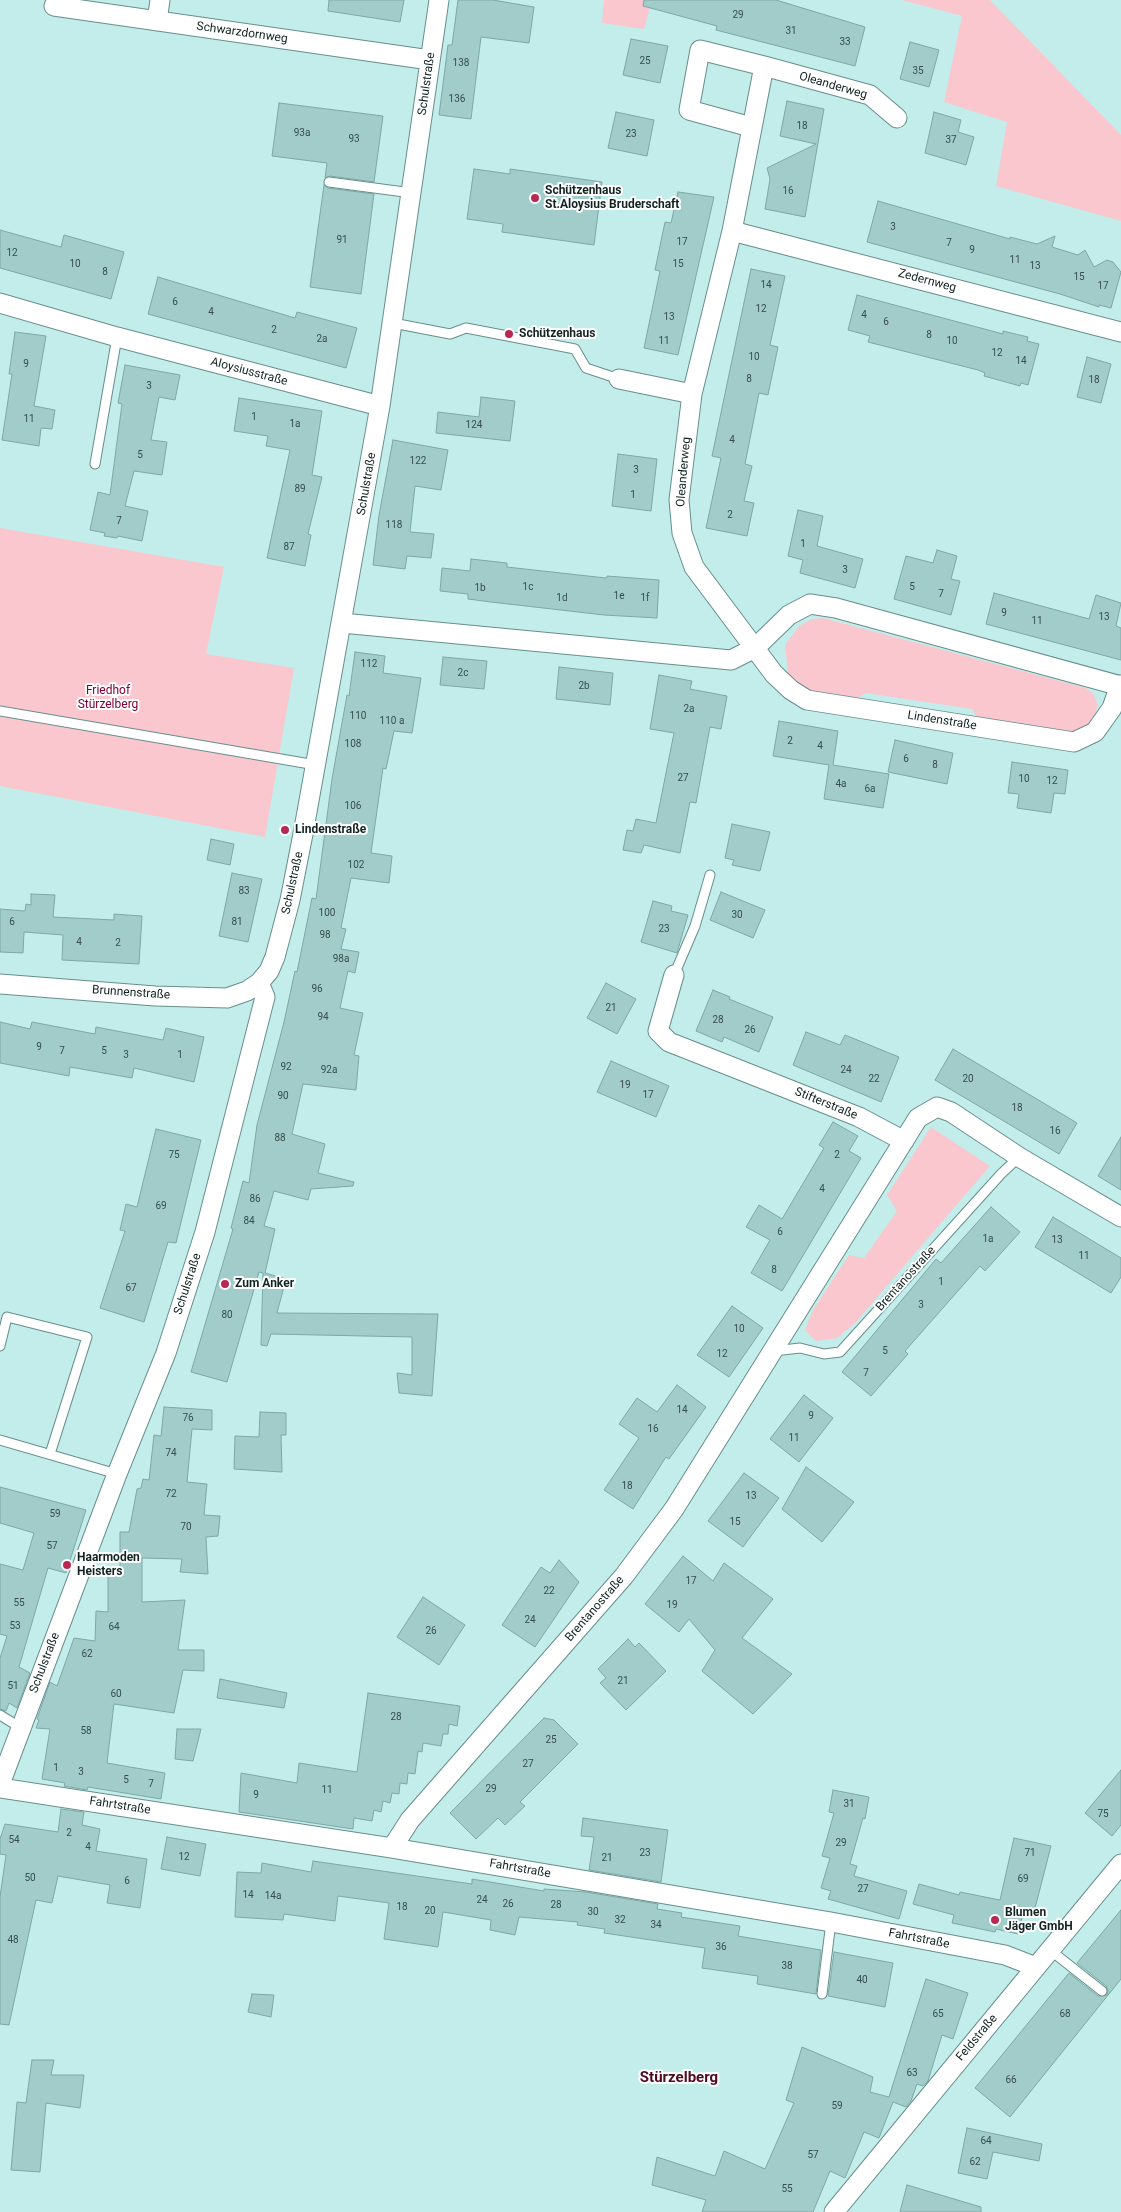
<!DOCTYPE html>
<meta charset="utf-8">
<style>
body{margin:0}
canvas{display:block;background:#c2edeb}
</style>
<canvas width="1121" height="2212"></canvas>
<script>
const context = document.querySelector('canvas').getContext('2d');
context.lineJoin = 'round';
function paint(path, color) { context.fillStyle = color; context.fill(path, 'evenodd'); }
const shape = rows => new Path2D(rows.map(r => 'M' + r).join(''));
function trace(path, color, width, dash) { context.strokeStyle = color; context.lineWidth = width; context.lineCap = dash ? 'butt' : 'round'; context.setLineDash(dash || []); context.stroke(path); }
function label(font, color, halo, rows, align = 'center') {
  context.font = font + ' Roboto,sans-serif'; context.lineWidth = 4; context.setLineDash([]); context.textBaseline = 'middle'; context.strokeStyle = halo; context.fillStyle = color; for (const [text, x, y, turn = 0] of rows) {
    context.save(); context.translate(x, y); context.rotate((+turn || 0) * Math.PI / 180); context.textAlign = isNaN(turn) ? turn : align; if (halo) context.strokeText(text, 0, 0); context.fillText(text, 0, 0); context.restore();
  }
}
paint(shape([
 [604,0,652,0,644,29,602,23],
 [902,0,990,0,1121,135,1121,221,996,186,1007,122,944,102,962,16],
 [0,528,224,567,206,654,294,668,265,837,0,786],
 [823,618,1086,688,1094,695,1098,705,1094,718,1086,728,1074,734,979,720,972,709,866,693,852,701,803,690,788,674,785,645,799,626,812,619],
 [931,1127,990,1166,855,1323,837,1338,816,1341,805,1330,813,1310,849,1255,864,1258,897,1211,887,1195]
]), '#f9c7cd');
const building = shape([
 [329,0,404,0,400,22,328,11,329,0],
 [458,0,493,0,534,7,529,43,481,37,471,119,439,115,448,45,452,45,458,0],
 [644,0,776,0,865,27,855,66,716,30,717,26,643,6,644,0],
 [631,39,668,46,660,83,623,75,631,39],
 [910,42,939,50,929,87,900,79,910,42],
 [787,101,824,109,805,217,765,209,770,179,767,168,816,144,780,136,787,101],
 [279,103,383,116,374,182,330,176,325,178,327,163,272,156,279,103],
 [616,112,654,120,647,156,608,148,616,112],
 [934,112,961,120,958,132,974,137,966,165,925,153,934,112],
 [474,169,510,174,510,169,602,182,594,245,502,232,503,224,467,219,474,169],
 [324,185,328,188,374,194,361,294,310,287,324,185],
 [678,192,714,197,678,355,644,348,660,271,655,270,665,222,671,223,678,192],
 [878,201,1010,239,1010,237,1037,244,1055,236,1052,247,1078,255,1085,250,1094,267,1107,260,1113,262,1121,272,1111,308,1099,305,1099,307,1060,294,867,242,878,201],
 [0,230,61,247,64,235,124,252,111,299,0,268,0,230],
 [751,269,785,276,770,345,778,347,768,395,759,393,745,464,752,466,744,501,754,503,747,536,706,528,721,458,712,456,751,269],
 [158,277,295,318,297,312,357,328,346,368,148,314,158,277],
 [857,295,1003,334,1003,331,1028,337,1027,341,1039,344,1028,385,1021,383,1020,386,984,376,985,373,978,370,868,342,870,336,848,330,857,295],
 [15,332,46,336,34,406,55,410,52,429,41,428,39,446,2,440,12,374,9,374,15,332],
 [1087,357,1111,364,1101,403,1077,397,1087,357],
 [125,365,180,375,175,400,159,397,151,440,167,442,162,475,134,471,125,506,148,511,142,541,118,536,117,538,104,536,105,533,90,530,98,492,110,495,122,404,118,403,125,365],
 [481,397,515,401,510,441,436,433,438,412,479,417,481,397],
 [239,398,322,411,312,475,322,477,308,534,311,535,305,566,267,558,290,450,266,446,268,436,234,431,239,398],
 [393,440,448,450,441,490,415,486,410,532,434,534,431,558,407,556,405,569,373,565,379,515,393,440],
 [618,454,657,459,651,511,612,506,618,454],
 [798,510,823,516,817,546,863,559,855,588,800,573,803,560,788,556,798,510],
 [937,550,957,556,951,579,960,581,951,615,894,599,906,556,933,563,937,550],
 [471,559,507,563,507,567,606,578,607,576,659,580,657,618,604,615,491,602,468,599,468,594,440,591,442,568,470,571,471,559],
 [994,593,1089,619,1096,595,1121,603,1116,626,1121,628,1121,660,986,624,994,593],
 [355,652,385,656,383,673,421,678,412,733,394,731,386,769,383,768,371,853,392,856,389,883,351,878,341,928,346,929,341,949,359,952,355,973,348,971,340,1008,363,1013,354,1055,359,1056,356,1090,303,1084,292,1134,325,1144,318,1173,354,1182,353,1186,311,1189,308,1200,274,1191,264,1226,275,1229,265,1273,286,1279,277,1313,438,1314,432,1396,399,1393,397,1373,412,1375,412,1337,271,1334,267,1346,261,1345,263,1273,259,1272,227,1382,191,1372,233,1229,231,1228,243,1181,249,1183,257,1125,284,1022,295,971,297,972,312,898,316,899,332,779,347,695,349,696,355,652],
 [443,657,487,661,484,689,440,685,443,657],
 [559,667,613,673,610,705,556,699,559,667],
 [659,675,692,681,690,689,727,696,721,729,710,727,696,803,690,802,680,853,644,845,641,853,623,850,627,830,633,831,636,819,656,823,674,733,650,729,659,675],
 [779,721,838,731,833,765,889,774,883,808,824,799,829,765,773,756,779,721],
 [895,740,953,753,947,784,888,772,895,740],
 [1012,762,1068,770,1065,794,1054,793,1051,813,1017,808,1019,794,1008,793,1012,762],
 [732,824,770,832,760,871,732,865,734,860,725,858,732,824],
 [211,839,234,844,230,865,207,860,211,839],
 [232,873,262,879,248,942,219,936,232,873],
 [721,892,765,910,753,938,710,920,721,892],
 [31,894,55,895,53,917,114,920,114,914,142,916,139,964,62,960,63,935,24,932,23,953,0,952,0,909,25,911,26,904,31,905,31,894],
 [653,901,672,906,671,911,688,915,677,953,641,942,653,901],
 [606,983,636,999,617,1034,587,1018,606,983],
 [713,990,730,997,729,999,773,1017,759,1052,724,1037,722,1042,696,1031,713,990],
 [0,1022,30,1029,32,1022,95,1034,96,1027,163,1040,166,1028,204,1037,194,1082,134,1068,132,1078,70,1067,69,1076,0,1063,0,1022],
 [806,1032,840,1045,845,1035,899,1057,881,1102,793,1065,806,1032],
 [953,1049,1077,1123,1059,1154,935,1080,953,1049],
 [611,1061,669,1086,656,1117,597,1092,611,1061],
 [833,1122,858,1136,849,1151,861,1158,782,1291,751,1273,770,1240,746,1227,759,1205,782,1219,824,1148,819,1145,833,1122],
 [156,1129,201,1140,176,1243,168,1242,144,1322,100,1308,125,1231,120,1230,126,1204,137,1207,156,1129],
 [1121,1137,1121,1190,1098,1176,1121,1137],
 [991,1207,1020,1232,985,1271,980,1266,905,1351,908,1354,871,1396,842,1372,936,1259,941,1263,991,1207],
 [1053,1217,1121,1258,1121,1277,1111,1293,1035,1247,1053,1217],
 [732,1306,763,1328,729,1377,697,1355,732,1306],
 [677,1385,706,1407,669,1459,666,1457,633,1509,604,1490,639,1438,619,1424,637,1398,657,1412,677,1385],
 [804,1395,833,1418,799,1462,770,1439,804,1395],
 [164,1407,212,1410,212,1430,192,1429,187,1482,207,1484,204,1515,220,1516,218,1536,206,1537,208,1574,180,1572,182,1559,142,1558,142,1602,185,1600,178,1650,204,1650,204,1671,183,1670,174,1713,114,1704,107,1763,165,1773,161,1799,88,1787,87,1790,64,1786,65,1783,42,1779,50,1729,36,1728,39,1720,37,1719,50,1682,57,1686,74,1638,95,1641,96,1611,108,1612,108,1570,120,1570,120,1532,129,1532,137,1489,141,1488,143,1479,149,1480,154,1435,161,1436,164,1407],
 [260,1412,286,1413,286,1435,281,1435,282,1472,234,1469,235,1436,259,1437,260,1412],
 [806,1467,854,1502,822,1542,782,1509,806,1467],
 [744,1473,779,1498,743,1547,708,1521,744,1473],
 [0,1487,86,1510,66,1573,48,1568,19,1667,30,1673,17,1708,9,1703,6,1711,0,1709,0,1658,7,1636,0,1634,0,1564,23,1570,34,1533,0,1523,0,1487],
 [683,1556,713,1581,724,1563,773,1599,742,1638,792,1674,753,1714,702,1671,715,1650,689,1619,679,1632,645,1604,683,1556],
 [559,1560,579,1582,535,1647,502,1625,541,1567,550,1573,559,1560],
 [423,1597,465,1625,439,1665,397,1637,423,1597],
 [628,1639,635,1647,639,1643,666,1671,626,1710,600,1683,606,1678,598,1669,628,1639],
 [220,1679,287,1693,284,1708,217,1698,220,1679],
 [368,1693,460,1706,457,1726,449,1724,448,1734,443,1734,441,1746,423,1743,422,1752,418,1751,415,1774,408,1773,407,1784,400,1783,399,1794,392,1793,390,1803,383,1801,381,1812,374,1810,372,1821,354,1818,353,1829,239,1812,241,1773,297,1783,299,1763,357,1772,368,1693],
 [544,1718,554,1720,578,1744,520,1802,525,1806,505,1825,498,1818,476,1839,450,1813,544,1718],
 [177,1729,201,1729,193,1761,175,1759,177,1729],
 [1121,1770,1121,1825,1112,1836,1085,1813,1121,1770],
 [833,1790,869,1797,865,1819,863,1818,850,1864,857,1866,854,1876,907,1891,899,1919,828,1899,831,1891,821,1888,830,1858,822,1856,834,1813,829,1812,833,1790],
 [61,1809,84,1812,82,1825,100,1829,96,1851,147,1859,140,1908,107,1903,110,1885,58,1876,52,1903,36,1900,9,2025,0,2024,0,1897,6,1855,0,1854,0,1839,5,1824,58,1832,61,1809],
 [583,1818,668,1830,661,1882,589,1870,594,1837,581,1836,583,1818],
 [167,1837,206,1844,200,1876,161,1869,167,1837],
 [1014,1838,1051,1846,1033,1916,1023,1913,1018,1934,996,1929,995,1932,952,1923,954,1915,913,1904,919,1884,959,1895,960,1892,1000,1900,1014,1838],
 [313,1861,472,1884,472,1879,544,1891,544,1889,586,1892,658,1904,657,1909,682,1913,681,1917,740,1926,738,1936,821,1950,816,1994,757,1984,758,1976,702,1968,705,1948,604,1933,605,1929,577,1925,578,1922,519,1917,515,1935,490,1930,491,1920,443,1912,438,1947,384,1939,389,1903,338,1896,335,1921,284,1914,283,1920,235,1917,237,1872,261,1873,262,1863,311,1872,313,1861],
 [1121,1910,1121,1979,1010,2117,975,2088,1069,1973,1098,1996,1107,1995,1108,1991,1106,1986,1077,1963,1121,1910],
 [834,1952,893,1963,885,2007,828,1996,834,1952],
 [926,1979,968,1993,953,2039,942,2035,928,2081,923,2086,917,2084,911,2101,906,2107,893,2102,879,2138,864,2132,845,2178,830,2171,813,2212,702,2212,706,2200,652,2185,657,2157,715,2176,724,2151,765,2169,794,2103,786,2100,802,2047,873,2077,870,2092,889,2097,926,1979],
 [252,1994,274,1995,271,2017,248,2012,252,1994],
 [32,2060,54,2060,51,2075,84,2075,80,2108,46,2103,40,2172,11,2170,17,2102,26,2103,32,2060],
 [967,2128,1042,2144,1039,2161,993,2152,987,2179,958,2173,967,2128],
 [907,2185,981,2207,981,2212,900,2212,907,2185]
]);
paint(building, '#a1ccc9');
trace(building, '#7ea7a5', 1);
const service = shape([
 [329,182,412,193],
 [393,323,450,334,466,328,575,349,586,368,619,379],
 [95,464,117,337],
 [0,711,316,765],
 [674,975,695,926,710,875],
 [0,1346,7,1317,87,1337,50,1454],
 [774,1351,800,1348,824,1354,840,1352,1001,1174,1019,1157],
 [0,1440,117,1474],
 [0,1715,21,1728],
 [1050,1950,1102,1991],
 [822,1994,831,1922]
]);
const minor = shape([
 [54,6,430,60],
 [157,21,160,0],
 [897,118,870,95,764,66,732,231,692,394,679,500,682,533,694,567,774,674,791,690,807,700,1074,742,1095,732,1112,708,1120,685],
 [751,127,689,110,700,50,764,66],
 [732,231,1121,332],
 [0,303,117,337,380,406],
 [619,379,692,394],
 [342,623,731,660,755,648,789,615,810,604,836,608,1121,686],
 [674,975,658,1031,669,1042,859,1117,904,1141],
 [0,984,155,996,227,998,247,991,259,983,269,971,275,957,290,900,303,834,380,406,439,0],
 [0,1784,117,1474,166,1353,205,1232,265,997,259,983],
 [0,1788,392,1848,831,1922,1005,1955,1036,1967],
 [392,1848,410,1820,624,1576,674,1509,918,1118,937,1107,951,1112,1019,1157,1121,1217],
 [834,2212,1121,1864]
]);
trace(service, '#668f8d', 11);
trace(minor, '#668f8d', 21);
trace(service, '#fff', 9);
trace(minor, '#fff', 19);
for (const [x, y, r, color] of [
 [535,198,5,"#b82851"],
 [509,334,5,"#b82851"],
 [285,830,5,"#b82851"],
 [225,1284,5,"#b82851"],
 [67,1565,5,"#b82851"],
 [995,1920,5,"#b82851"]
]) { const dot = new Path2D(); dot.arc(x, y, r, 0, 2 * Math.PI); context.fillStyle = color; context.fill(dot); trace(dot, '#fff', 2); }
label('10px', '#364d4c', null, [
 ["29",738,15],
 ["31",791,31],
 ["33",845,42],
 ["25",645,61],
 ["138",461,63],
 ["35",918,71],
 ["136",457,99],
 ["18",802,126],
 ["93a",302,133],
 ["23",631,134],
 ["93",354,139],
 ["37",951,140],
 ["16",788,191],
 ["3",893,227],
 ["91",342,240],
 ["17",682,242],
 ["7",949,243],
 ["9",972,250],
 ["12",12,253],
 ["11",1015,260],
 ["10",75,264],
 ["15",678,264],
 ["13",1035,266],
 ["8",105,272],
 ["15",1079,277],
 ["14",766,285],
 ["17",1103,286],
 ["6",175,302],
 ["12",761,309],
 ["4",211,312],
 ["4",864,315],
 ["13",669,317],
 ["6",886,322],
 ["2",274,330],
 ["8",929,335],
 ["2a",322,339],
 ["11",664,341],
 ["10",952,341],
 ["12",997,353],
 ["10",754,357],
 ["14",1021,361],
 ["9",26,364],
 ["8",749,379],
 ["18",1094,380],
 ["3",149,386],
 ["1",254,417],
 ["11",29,419],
 ["1a",295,424],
 ["124",474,425],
 ["4",732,440],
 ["5",140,455],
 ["122",418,461],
 ["3",636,470],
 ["89",300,489],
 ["1",633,495],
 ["2",730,515],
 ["7",119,521],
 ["118",394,525],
 ["1",803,544],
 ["87",289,547],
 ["3",845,570],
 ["1c",528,587],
 ["5",912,587],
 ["1b",480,588],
 ["7",941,594],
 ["1e",619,596],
 ["1d",562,598],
 ["1f",645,598],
 ["9",1004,613],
 ["13",1104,617],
 ["11",1037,621],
 ["112",369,664],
 ["2c",463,673],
 ["2b",584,686],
 ["2a",689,709],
 ["110",358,716],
 ["110 a",392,721],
 ["2",790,741],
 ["108",353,744],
 ["4",820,746],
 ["6",906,759],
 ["8",935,765],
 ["27",683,778],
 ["10",1024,779],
 ["12",1052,781],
 ["4a",841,784],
 ["6a",870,789],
 ["106",353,806],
 ["102",356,865],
 ["83",244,891],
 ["100",327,913],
 ["30",737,915],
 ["6",12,922],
 ["81",237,922],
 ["23",664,929],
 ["98",325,935],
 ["4",79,942],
 ["2",118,943],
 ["98a",341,959],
 ["96",317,989],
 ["21",611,1008],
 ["94",323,1017],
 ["28",718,1020],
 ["26",750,1030],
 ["9",39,1047],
 ["7",62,1051],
 ["5",104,1051],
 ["3",126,1055],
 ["1",180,1055],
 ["92",286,1067],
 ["92a",329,1070],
 ["24",846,1070],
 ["22",874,1079],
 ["20",968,1079],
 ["19",625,1085],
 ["17",648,1095],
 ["90",283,1096],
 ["18",1017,1108],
 ["16",1055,1131],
 ["88",280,1138],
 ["75",174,1155],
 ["2",837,1155],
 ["4",822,1189],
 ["86",255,1199],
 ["69",161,1206],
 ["84",249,1221],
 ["6",780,1232],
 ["1a",988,1239],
 ["13",1057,1240],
 ["11",1084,1256],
 ["8",774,1270],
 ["1",941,1282],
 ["67",131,1288],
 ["3",921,1305],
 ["80",227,1315],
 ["10",739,1329],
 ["5",885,1351],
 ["12",722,1354],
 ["7",866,1373],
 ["14",682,1410],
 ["9",811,1416],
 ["76",188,1418],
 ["16",653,1429],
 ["11",794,1438],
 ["74",171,1453],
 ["18",627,1486],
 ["72",171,1494],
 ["13",751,1496],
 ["59",55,1514],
 ["15",735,1522],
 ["70",186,1527],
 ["57",52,1546],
 ["17",691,1581],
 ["22",549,1591],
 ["55",19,1603],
 ["19",672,1605],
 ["24",530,1620],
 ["53",15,1626],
 ["64",114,1627],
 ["26",431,1631],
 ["62",87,1654],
 ["21",623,1681],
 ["51",13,1686],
 ["60",116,1694],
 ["28",396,1717],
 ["58",86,1731],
 ["25",551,1740],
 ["27",528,1764],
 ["1",56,1768],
 ["3",81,1772],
 ["5",126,1780],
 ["7",151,1784],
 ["29",491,1789],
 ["11",327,1790],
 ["9",256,1795],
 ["31",849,1804],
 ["75",1103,1814],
 ["2",69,1833],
 ["54",14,1840],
 ["29",841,1843],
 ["4",88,1847],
 ["23",645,1853],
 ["71",1030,1853],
 ["12",184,1857],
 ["21",607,1858],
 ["50",30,1878],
 ["69",1023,1879],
 ["6",127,1881],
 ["27",863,1889],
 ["14",248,1895],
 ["14a",273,1896],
 ["24",482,1900],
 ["26",508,1904],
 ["28",556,1905],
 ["18",402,1907],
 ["20",430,1911],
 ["30",593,1912],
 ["32",620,1920],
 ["34",656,1925],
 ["48",13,1940],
 ["36",721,1947],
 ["38",787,1966],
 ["40",862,1980],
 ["65",938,2014],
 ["68",1065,2014],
 ["63",912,2073],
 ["66",1011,2080],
 ["59",837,2106],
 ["64",986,2141],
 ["57",813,2155],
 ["62",975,2162],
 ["55",787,2189]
]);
label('12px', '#122322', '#fff', [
 ["Schwarzdornweg",242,33,8],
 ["Schulstraße",427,84,-82],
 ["Oleanderweg",833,86,16],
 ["Zedernweg",927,281,15],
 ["Aloysiusstraße",249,372,15],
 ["Oleanderweg",684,472,-85],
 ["Schulstraße",367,484,-80],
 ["Lindenstraße",942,721,9],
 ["Schulstraße",293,883,-78],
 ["Brunnenstraße",131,993,4],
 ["Stifterstraße",826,1104,22],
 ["Brentanostraße",906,1279,-48],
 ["Schulstraße",188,1284,-72],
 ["Brentanostraße",595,1609,-49],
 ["Schulstraße",45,1663,-69],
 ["Fahrtstraße",120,1806,9],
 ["Fahrtstraße",520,1869,10],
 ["Fahrtstraße",919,1939,11],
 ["Feldstraße",977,2038,-50]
]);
label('bold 12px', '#122322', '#fff', [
 ["Schützenhaus",545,191],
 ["St.Aloysius Bruderschaft",545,205],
 ["Schützenhaus",519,334],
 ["Lindenstraße",295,830],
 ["Zum Anker",235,1284],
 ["Haarmoden",77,1558],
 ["Heisters",77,1572],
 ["Blumen",1005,1913],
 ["Jäger GmbH",1005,1927]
], 'left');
label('12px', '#840032', '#fff', [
 ["Friedhof",108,691],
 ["Stürzelberg",108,705]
]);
label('bold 15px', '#500a1f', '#fff', [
 ["Stürzelberg",679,2078]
]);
</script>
